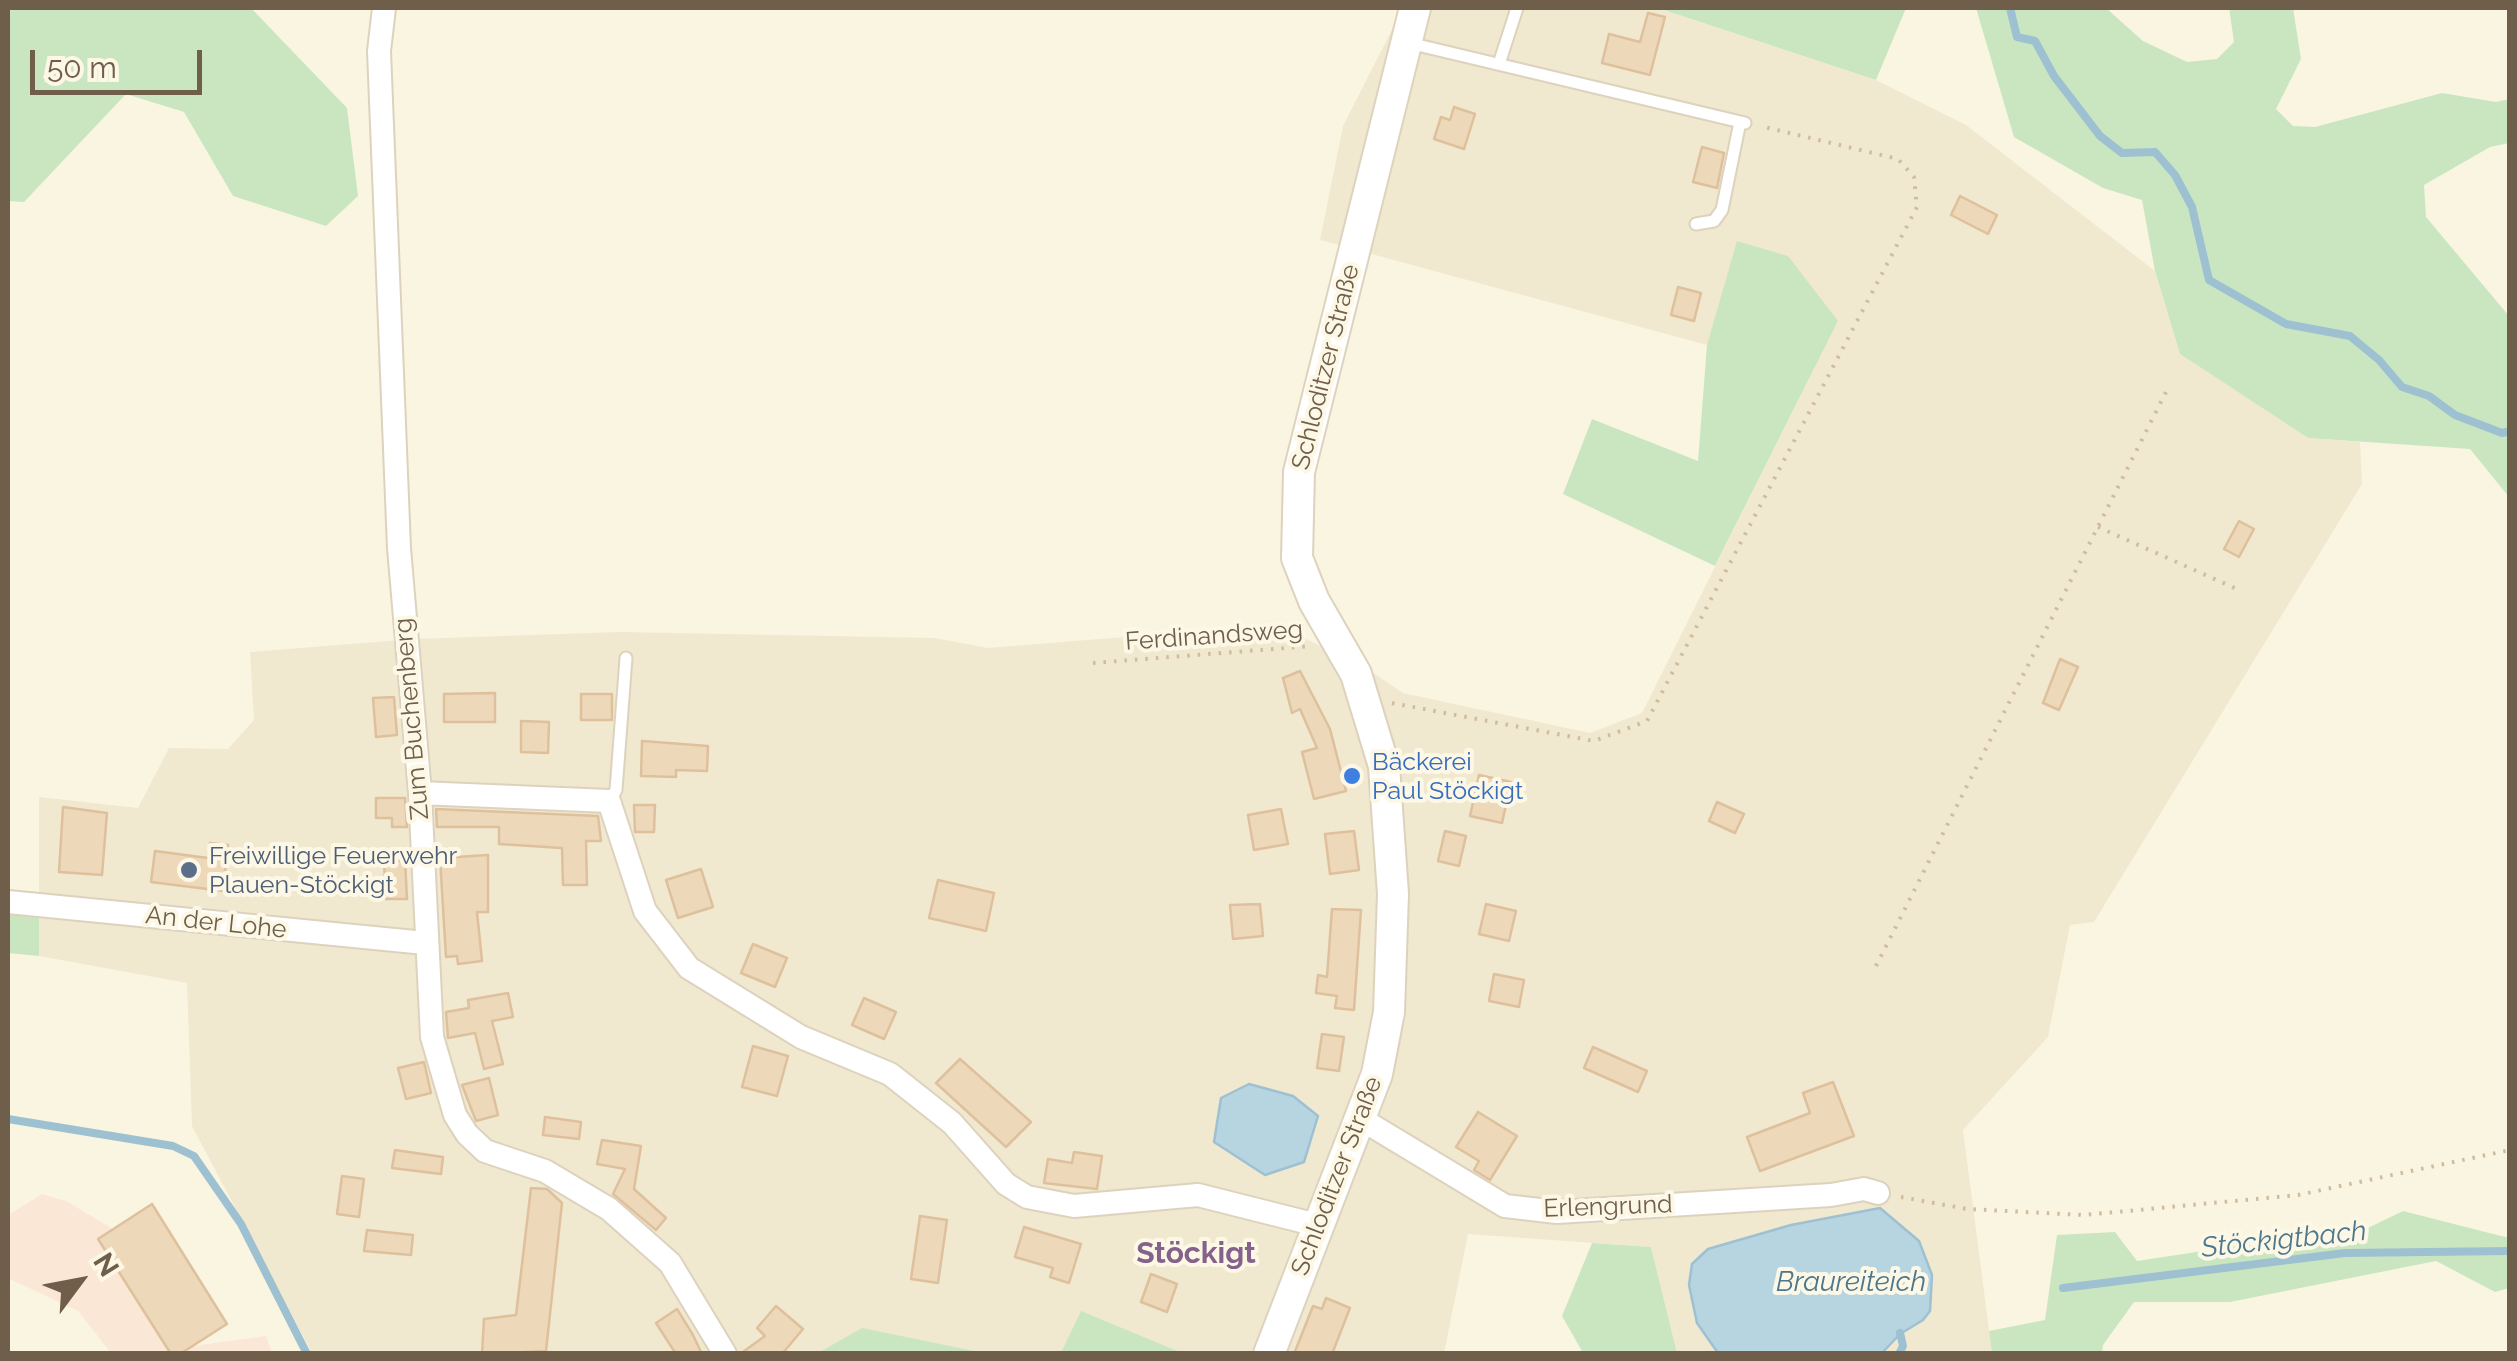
<!DOCTYPE html>
<meta charset="utf-8">
<style>
body{margin:0}
#map{position:relative;width:2517px;height:1361px;overflow:hidden;background:#faf5e1;font-family:Raleway,sans-serif}
canvas{display:block}
.frame{position:absolute;inset:0;border:10px solid #6f5e4a;pointer-events:none}
.north{position:absolute;left:30px;top:1231px;width:100px;height:100px;-webkit-text-stroke:8px #fdf8e6;paint-order:stroke;rotate:58deg;font-size:28px;font-weight:700;line-height:40px;text-align:center;color:#6f5e4a}
.north::after{content:'';display:block;margin:auto;width:35px;height:45px;background:#6f5e4a;clip-path:polygon(50% 0,100% 100%,50% 72%,0 100%)}
.scale{position:absolute;left:30px;top:50px;width:172px;height:45px;box-sizing:border-box;border:5px solid #6f5e4a;border-top:0;padding-left:12px;font-size:30px;line-height:35px;white-space:nowrap;color:#6f5e4a;-webkit-text-stroke:8px #fdf8e6;paint-order:stroke}
</style>
<div id="map">
<canvas width="2517" height="1361"></canvas>
<div class="frame"></div>
<div class="north">N</div>
<div class="scale">50 m</div>
</div>
<script>
const context = document.querySelector('canvas').getContext('2d');
context.lineJoin = 'round';
function paint(path, color) { context.fillStyle = color; context.fill(path, 'evenodd'); }
const shape = rows => new Path2D(rows.map(r => 'M' + r).join(''));
function trace(path, color, width, dash) { context.strokeStyle = color; context.lineWidth = width; context.lineCap = dash ? 'butt' : 'round'; context.setLineDash(dash || []); context.stroke(path); }
function label(font, color, halo, rows, align = 'center') {
  context.font = font + ' Raleway,sans-serif'; context.lineWidth = 8; context.setLineDash([]); context.textBaseline = 'middle'; context.strokeStyle = halo; context.fillStyle = color; for (const [text, x, y, turn = 0] of rows) {
    context.save(); context.translate(x, y); context.rotate((+turn || 0) * Math.PI / 180); context.textAlign = isNaN(turn) ? turn : align; if (halo) context.strokeText(text, 0, 0); context.fillText(text, 0, 0); context.restore();
  }
}
paint(shape([
 [1403,8,1658,8,1876,80,1966,125,2155,271,2180,354,2308,438,2360,442,2362,484,2094,922,2070,925,2048,1037,1963,1130,1992,1353,1677,1353,1651,1247,1468,1234,1444,1353,312,1353,192,1126,187,983,39,956,39,797,138,808,169,748,228,749,254,720,250,652,414,639,620,632,935,638,988,648,1137,636,1298,635,1369,670,1403,693,1590,733,1642,713,1838,321,1738,241,1707,345,1320,240,1343,126]
]), '#f1e8d0');
paint(shape([
 [42,1194,66,1201,113,1229,152,1204,227,1324,193,1346,266,1336,272,1353,111,1353,78,1311,8,1278,8,1215]
]), '#fae7d5');
paint(shape([
 [8,8,251,8,347,108,358,196,326,226,233,196,184,112,126,94,24,202,8,201],
 [1658,8,1906,8,1876,80],
 [1976,8,2106,8,2143,41,2187,62,2217,59,2234,42,2229,8,2293,8,2301,59,2276,109,2293,126,2315,127,2442,93,2496,102,2509,99,2509,143,2490,147,2424,185,2426,217,2509,316,2509,497,2470,449,2308,438,2180,354,2155,271,2142,200,2103,188,2014,137],
 [1737,241,1788,256,1838,321,1715,566,1563,494,1592,419,1698,461,1707,345],
 [8,911,39,913,39,956,8,953],
 [2403,1211,2509,1238,2509,1288,2495,1292,2436,1261,2230,1302,2134,1302,2103,1345,2102,1353,1992,1353,1989,1331,2045,1320,2057,1235,2115,1232,2137,1261,2236,1246,2343,1240],
 [1592,1243,1651,1247,1677,1353,1583,1353,1562,1316],
 [1081,1311,1182,1353,1061,1353],
 [862,1328,984,1353,818,1353]
]), '#c9e6c1');
const water = shape([
 [1249,1084,1293,1096,1318,1116,1304,1162,1265,1175,1214,1142,1221,1098,1249,1084],
 [1880,1208,1919,1241,1932,1275,1930,1311,1923,1320,1900,1334,1882,1353,1718,1353,1697,1323,1689,1285,1692,1264,1708,1249,1791,1225,1880,1208]
]);
paint(water, '#b7d4e1');
trace(water, '#9ec1d2', 2.5);
trace(shape([
 [2010,8,2017,37,2035,41,2054,76,2100,136,2122,153,2155,152,2175,175,2192,207,2209,280,2286,324,2350,336,2379,360,2402,387,2429,396,2455,415,2502,433,2510,431],
 [8,1119,173,1146,194,1156,241,1224,307,1354],
 [2063,1288,2345,1253,2510,1251],
 [1899,1354,1903,1346,1900,1333]
]), '#9ec1d2', 8);
const building = shape([
 [1648,13,1665,17,1650,75,1602,63,1609,34,1640,42,1648,13],
 [1454,107,1475,114,1464,149,1434,139,1441,117,1450,120,1454,107],
 [1702,147,1724,153,1717,188,1693,182,1702,147],
 [1960,196,1997,215,1988,234,1951,215,1960,196],
 [1678,287,1701,293,1694,321,1671,315,1678,287],
 [2239,521,2254,529,2239,557,2224,549,2239,521],
 [2060,659,2078,667,2059,710,2043,703,2060,659],
 [1300,671,1330,729,1346,791,1314,799,1302,752,1317,748,1300,709,1292,713,1283,678,1300,671],
 [495,693,495,722,444,722,444,694,495,693],
 [581,694,612,694,612,720,581,720,581,694],
 [394,697,397,735,376,737,373,698,394,697],
 [521,721,549,722,548,753,521,752,521,721],
 [642,741,708,746,707,771,676,770,676,777,641,776,642,741],
 [1479,775,1511,782,1502,823,1470,816,1479,775],
 [376,798,405,798,407,827,392,827,392,818,376,818,376,798],
 [1717,802,1744,814,1735,833,1709,821,1717,802],
 [634,805,655,805,654,832,635,832,634,805],
 [63,807,107,813,102,875,59,872,63,807],
 [436,809,598,816,601,841,586,841,587,885,563,885,562,848,499,844,499,827,437,827,436,809],
 [1281,809,1288,844,1254,850,1248,815,1281,809],
 [1354,831,1359,870,1330,874,1325,834,1354,831],
 [1445,831,1466,836,1459,866,1438,861,1445,831],
 [210,843,228,845,223,891,151,882,155,851,208,858,210,843],
 [488,855,488,912,477,912,482,961,458,964,457,956,446,957,440,858,488,855],
 [405,860,407,899,386,899,384,862,405,860],
 [701,869,713,907,678,918,666,880,701,869],
 [938,880,994,893,986,931,929,918,938,880],
 [1260,904,1263,936,1233,939,1230,905,1260,904],
 [1486,904,1516,911,1509,941,1479,934,1486,904],
 [1332,909,1361,910,1354,1010,1335,1008,1337,996,1316,993,1318,975,1327,977,1332,909],
 [753,944,787,958,775,987,741,973,753,944],
 [1494,974,1524,980,1519,1007,1489,1001,1494,974],
 [508,993,513,1017,492,1021,503,1064,484,1069,475,1033,448,1038,446,1012,469,1008,468,1000,508,993],
 [864,998,896,1012,884,1039,852,1025,864,998],
 [1322,1034,1344,1037,1339,1071,1317,1068,1322,1034],
 [753,1046,788,1056,777,1096,742,1087,753,1046],
 [1593,1047,1647,1071,1638,1092,1584,1068,1593,1047],
 [960,1059,1031,1122,1006,1147,936,1083,960,1059],
 [424,1062,431,1093,406,1099,398,1068,424,1062],
 [489,1078,498,1115,476,1121,462,1085,489,1078],
 [1833,1082,1854,1136,1760,1171,1747,1137,1810,1113,1803,1093,1833,1082],
 [1478,1112,1517,1136,1490,1180,1474,1170,1479,1161,1456,1147,1478,1112],
 [545,1117,581,1122,579,1139,543,1135,545,1117],
 [602,1140,641,1146,634,1189,666,1218,656,1230,613,1194,625,1169,597,1164,602,1140],
 [395,1150,443,1157,441,1174,392,1168,395,1150],
 [1074,1152,1102,1156,1097,1189,1044,1183,1048,1159,1072,1163,1074,1152],
 [342,1176,364,1179,359,1217,337,1214,342,1176],
 [531,1188,547,1189,562,1203,546,1351,482,1354,484,1319,516,1315,531,1188],
 [152,1204,227,1324,180,1354,171,1354,98,1239,152,1204],
 [920,1216,947,1220,938,1283,911,1279,920,1216],
 [1024,1227,1081,1244,1069,1283,1050,1277,1053,1268,1015,1257,1024,1227],
 [367,1230,413,1235,411,1255,364,1251,367,1230],
 [1151,1274,1177,1284,1167,1312,1141,1302,1151,1274],
 [1326,1298,1350,1308,1332,1354,1294,1354,1313,1306,1322,1309,1326,1298],
 [776,1306,803,1329,782,1354,740,1354,765,1336,757,1328,776,1306],
 [677,1309,693,1335,702,1354,676,1354,656,1323,677,1309]
]);
paint(building, '#edd8ba');
trace(building, '#dec19c', 2.5);
const service = shape([
 [1409,43,1745,123],
 [1499,64,1517,8],
 [1696,224,1714,221,1722,210,1740,122],
 [609,801,616,790,626,658]
]);
const minor = shape([
 [384,8,379,51,399,548,420,793,432,1037,455,1115,467,1134,485,1151,545,1171,609,1209,670,1263,725,1354],
 [420,793,609,801,645,911,689,968,801,1037,890,1074,952,1123,1006,1184,1027,1197,1074,1206,1198,1195,1317,1225],
 [8,902,425,943],
 [1361,1119,1505,1206,1557,1212,1831,1195,1864,1189,1878,1193]
]);
const tertiary = shape([
 [1269,1354,1377,1074,1389,1012,1393,894,1384,766,1356,674,1314,601,1297,558,1299,472,1415,8]
]);
trace(service, '#ddd2bd', 15);
trace(minor, '#ddd2bd', 26);
trace(tertiary, '#ddd2bd', 34);
trace(shape([
 [2098,527,2237,589],
 [1093,663,1312,646],
 [1392,703,1594,741,1647,721,1917,207,1914,177,1898,159,1760,126],
 [1876,966,2166,392],
 [1901,1197,1967,1209,2084,1215,2298,1195,2510,1150]
]), '#d1bb9e', 4, [2.5, 8]);
trace(service, '#fff', 11);
trace(minor, '#fff', 22);
trace(tertiary, '#fff', 30);
for (const [x, y, r, color] of [
 [1352,776,10,"#3f7fe0"],
 [189,870,10,"#5c6f8a"]
]) { const dot = new Path2D(); dot.arc(x, y, r, 0, 2 * Math.PI); context.fillStyle = color; context.fill(dot); trace(dot, '#fdf8e6', 4); }
label('25px', '#6f5e4a', '#fdf8e6', [
 ["Schloditzer Straße",1326,367,-76],
 ["Ferdinandsweg",1214,636,-4],
 ["Zum Buchenberg",412,719,-95],
 ["An der Lohe",216,923,6],
 ["Schloditzer Straße",1337,1176,-69],
 ["Erlengrund",1608,1207,-2]
]);
label('25px', '#366cbe', '#fdf8e6', [
 ["Bäckerei",1372,762],
 ["Paul Stöckigt",1372,791]
], 'left');
label('25px', '#4e5e75', '#fdf8e6', [
 ["Freiwillige Feuerwehr",209,856],
 ["Plauen-Stöckigt",209,885]
], 'left');
label('italic 28px', '#4c778d', '#fdf8e6', [
 ["Stöckigtbach",2284,1240,-6],
 ["Braureiteich",1851,1283]
]);
label('bold 30px', '#85628c', '#fdf8e6', [
 ["Stöckigt",1196,1254]
]);
</script>
